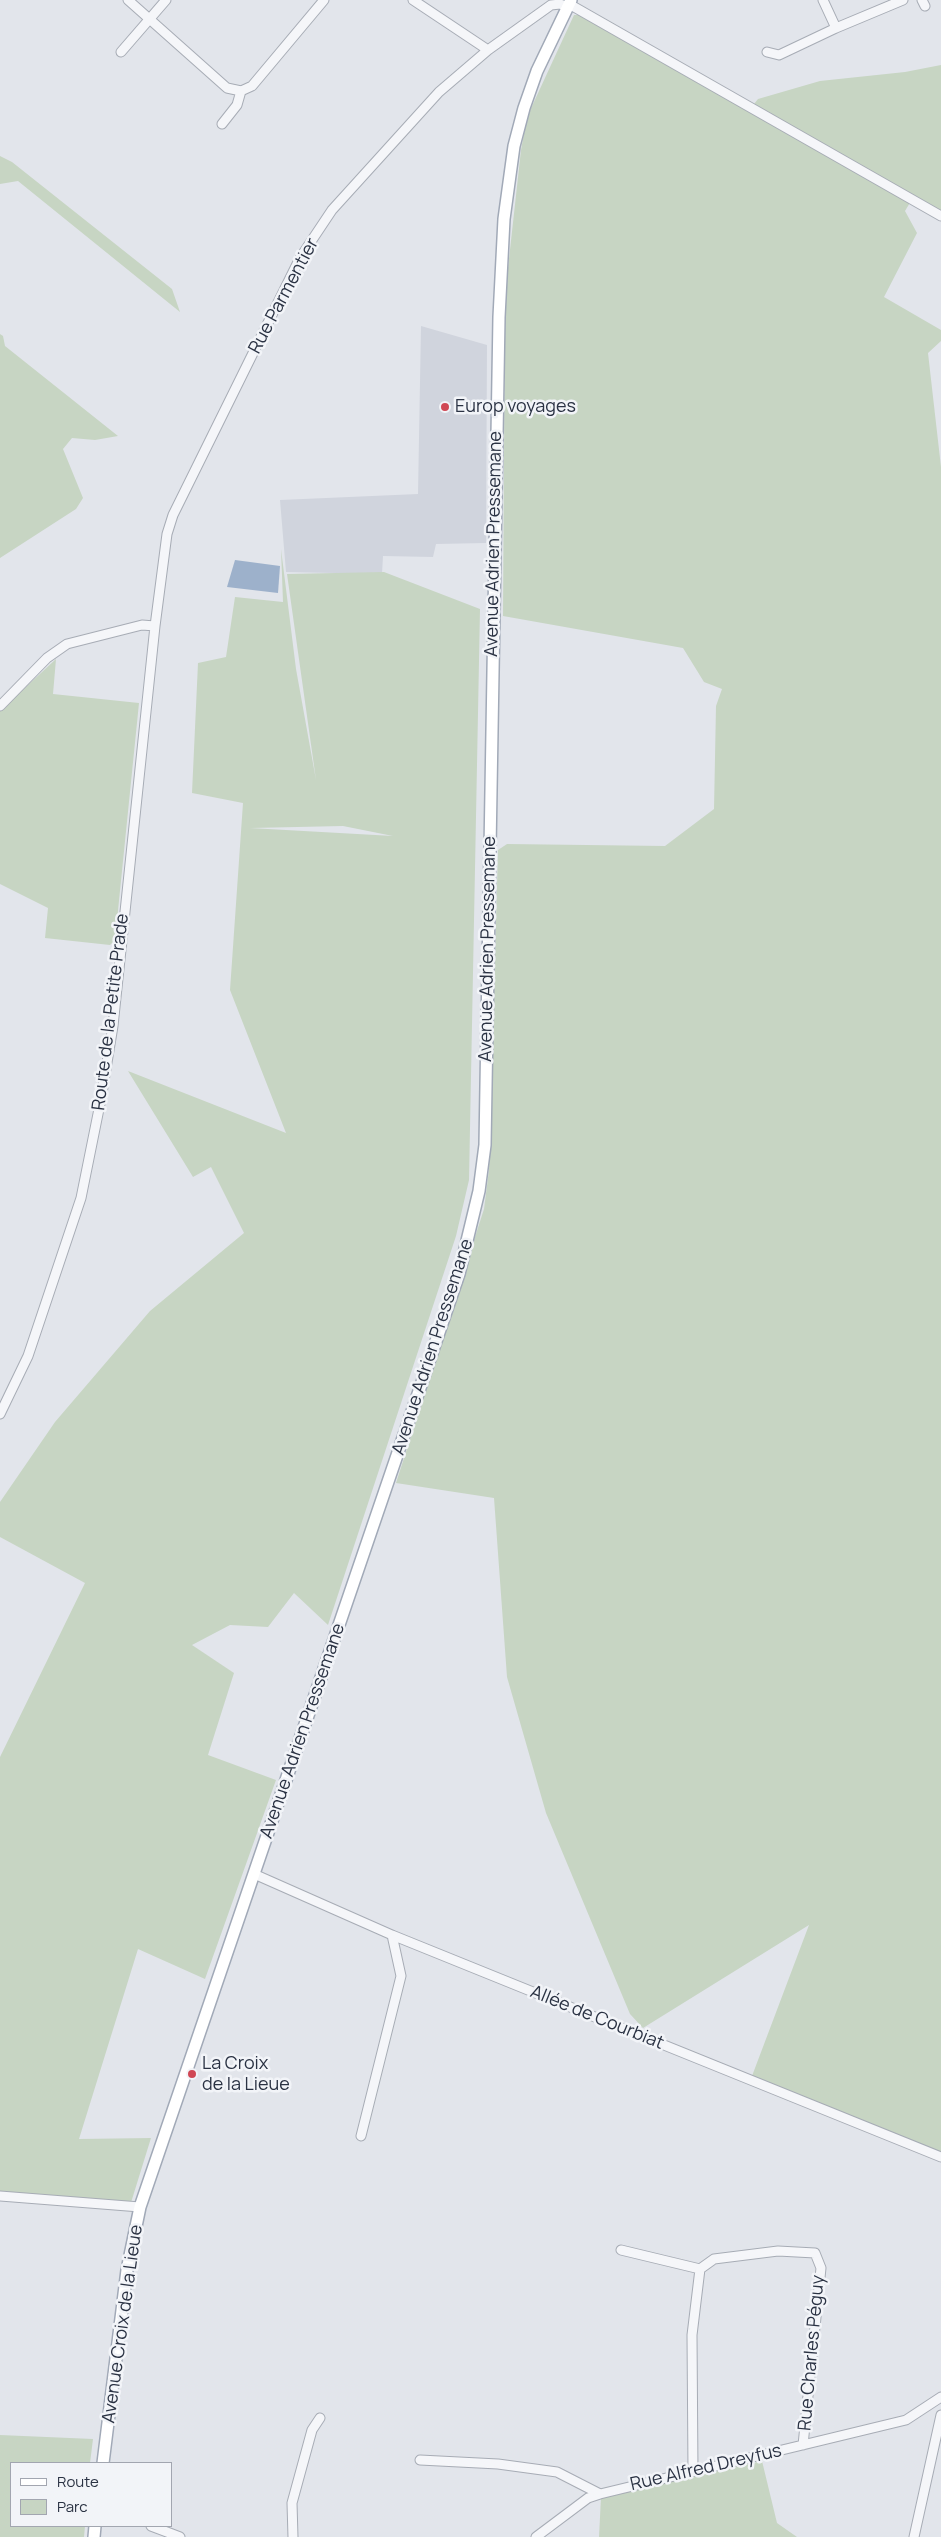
<!DOCTYPE html>
<meta charset="utf-8">
<style>
body{margin:0}
#map{position:relative;width:941px;height:2537px;overflow:hidden;background:#e2e5eb;font-family:Manrope,sans-serif}
canvas{display:block}
.legend{position:absolute;left:10px;top:2462px;width:162px;height:65px;box-sizing:border-box;background:#f2f4f8;border:1px solid #a2a6b0;margin:0;padding:6px 9px;list-style:none;font-size:15px;color:#2a3243}
.legend li{display:flex;align-items:center;gap:10px;height:25px}
.legend b{width:25px;border:1px solid #a2a6b0}
</style>
<div id="map">
<canvas width="941" height="2537"></canvas>
<ul class="legend">
<li><b style="height:6px;background:#fff"></b>Route</li>
<li><b style="height:14px;background:#c7d5c3"></b>Parc</li>
</ul>
</div>
<script>
const context = document.querySelector('canvas').getContext('2d');
context.lineJoin = 'round';
function paint(path, color) { context.fillStyle = color; context.fill(path, 'evenodd'); }
const shape = rows => new Path2D(rows.map(r => 'M' + r).join(''));
function trace(path, color, width, dash) { context.strokeStyle = color; context.lineWidth = width; context.lineCap = dash ? 'butt' : 'round'; context.setLineDash(dash || []); context.stroke(path); }
function label(font, color, halo, rows, align = 'center') {
  context.font = font + ' Manrope,sans-serif'; context.lineWidth = 5; context.setLineDash([]); context.textBaseline = 'middle'; context.strokeStyle = halo; context.fillStyle = color; for (const [text, x, y, turn = 0] of rows) {
    context.save(); context.translate(x, y); context.rotate((+turn || 0) * Math.PI / 180); context.textAlign = isNaN(turn) ? turn : align; if (halo) context.strokeText(text, 0, 0); context.fillText(text, 0, 0); context.restore();
  }
}
paint(shape([
 [421,326,487,345,486,543,436,544,433,557,383,556,382,574,286,572,280,500,418,494]
]), '#d0d4dd');
paint(shape([
 [574,15,581,15,911,201,905,211,917,233,884,297,941,330,941,341,928,353,941,467,941,2152,752,2076,809,1925,643,2028,630,2014,546,1813,507,1677,494,1498,396,1483,484,1209,489,1170,498,850,507,844,665,846,714,809,716,706,722,689,704,682,683,648,503,616,505,295,521,150,527,117],
 [941,65,941,212,754,104,758,99,820,81,905,72],
 [0,156,12,162,172,289,180,312,18,181,0,184],
 [0,334,3,336,5,346,118,436,95,440,72,438,63,449,83,498,76,509,0,558],
 [281,549,296,669,316,780,287,574,384,572,480,609,469,1180,456,1236,328,1625,294,1593,268,1627,230,1625,192,1645,234,1673,208,1755,276,1780,205,1979,138,1949,79,2139,151,2138,129,2209,0,2200,0,1757,85,1583,0,1537,0,1502,55,1422,150,1311,244,1233,211,1167,193,1177,128,1071,286,1133,230,990,243,803,192,793,198,663,226,657,235,597,283,602],
 [343,826,393,836,250,828,251,828],
 [56,659,53,694,139,703,115,940,110,945,45,938,48,908,0,884,0,711],
 [0,2435,93,2439,90,2463,11,2463,11,2526,85,2526,84,2537,0,2537],
 [762,2461,777,2523,797,2537,599,2537,601,2497]
]), '#c7d5c3');
paint(shape([
 [235,560,280,566,278,593,227,587]
]), '#9db1cb');
const minor = shape([
 [128,0,227,88,241,91,252,86,324,0],
 [413,0,488,50],
 [823,0,836,28,903,0],
 [922,0,925,6],
 [569,4,941,216],
 [121,52,166,0],
 [767,52,779,55,836,28],
 [222,124,237,105,241,91],
 [0,706,47,658,67,644,142,625,155,626],
 [0,1414,28,1356,81,1198,101,1099,113,1026,155,626,167,534,173,515,300,258,332,210,439,92,488,50,551,5,560,4,568,7],
 [254,1874,392,1935,941,2157],
 [361,2136,401,1976,392,1935],
 [0,2196,140,2207],
 [621,2250,700,2269],
 [420,2460,498,2464,557,2472,600,2494],
 [693,2471,692,2335,700,2269,714,2259,778,2251,815,2253,821,2268,803,2445],
 [151,2526,180,2537],
 [293,2537,292,2503,312,2430,320,2418],
 [536,2537,588,2498,600,2494,906,2420,941,2397],
 [914,2537,941,2415]
]);
const major = shape([
 [103,2463,127,2270,140,2207,459,1274,479,1191,485,1145,499,317,504,219,514,146,524,108,537,71,571,0],
 [94,2537,95,2526]
]);
trace(minor, '#a7acb5', 11);
trace(major, '#a1a9b7', 14);
trace(minor, '#f5f6f9', 9);
trace(major, '#fff', 11);
for (const [x, y, r, color] of [
 [445,407,5,"#d04754"],
 [192,2074,5,"#d04754"]
]) { const dot = new Path2D(); dot.arc(x, y, r, 0, 2 * Math.PI); context.fillStyle = color; context.fill(dot); trace(dot, '#f2f4f8', 2); }
label('18px', '#2a3243', '#f2f4f8', [
 ["Rue Parmentier",284,296,-62],
 ["Avenue Adrien Pressemane",494,544,-89],
 ["Avenue Adrien Pressemane",488,949,-89],
 ["Route de la Petite Prade",111,1012,-83],
 ["Avenue Adrien Pressemane",433,1347,-72],
 ["Avenue Adrien Pressemane",303,1731,-71],
 ["Allée de Courbiat",597,2018,22],
 ["Avenue Croix de la Lieue",123,2324,-82],
 ["Rue Charles Péguy",812,2353,-85],
 ["Rue Alfred Dreyfus",706,2468,-13]
]);
label('18px', '#2a3243', '#f2f4f8', [
 ["Europ voyages",455,407],
 ["La Croix",202,2064],
 ["de la Lieue",202,2085]
], 'left');
</script>
